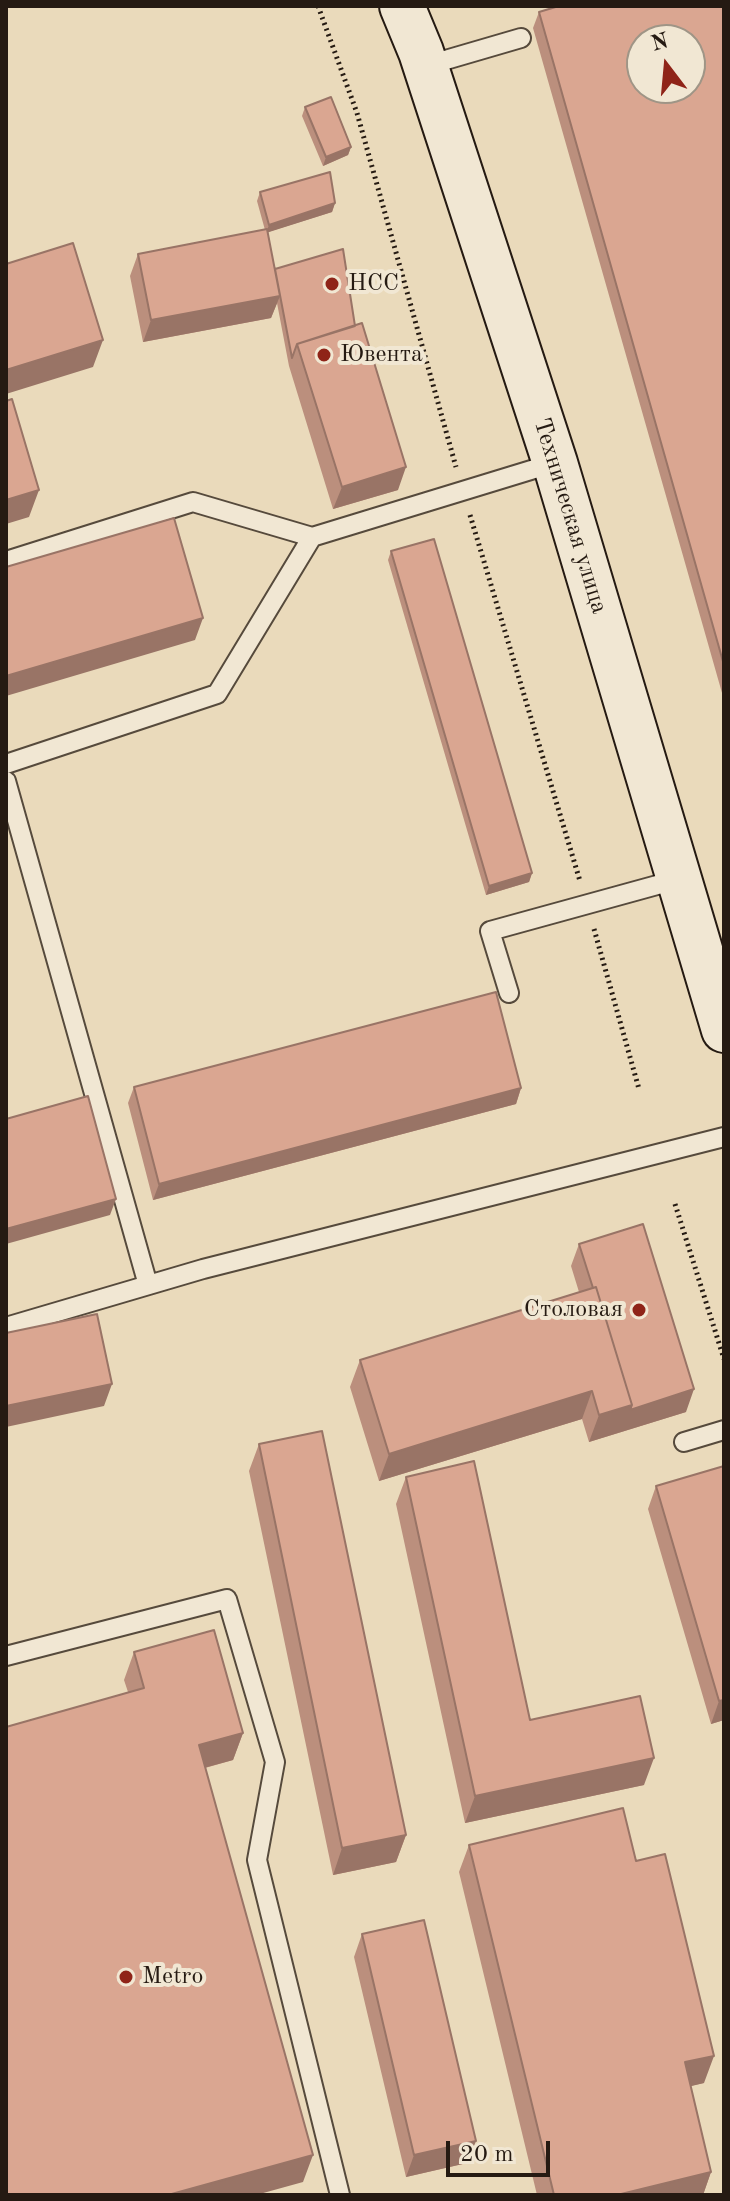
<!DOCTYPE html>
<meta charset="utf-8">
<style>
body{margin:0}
#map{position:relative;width:730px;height:2201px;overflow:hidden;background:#eadabb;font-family:"Old Standard TT",serif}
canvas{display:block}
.frame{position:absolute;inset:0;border:8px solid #251a12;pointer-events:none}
.north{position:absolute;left:626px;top:24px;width:80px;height:80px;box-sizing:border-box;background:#f1e7d3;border:2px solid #9f9586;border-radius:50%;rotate:344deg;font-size:22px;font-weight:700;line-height:32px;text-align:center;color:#251a12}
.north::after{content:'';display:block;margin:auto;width:28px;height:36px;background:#8f2418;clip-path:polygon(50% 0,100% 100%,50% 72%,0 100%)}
.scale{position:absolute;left:446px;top:2141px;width:104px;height:36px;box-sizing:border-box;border:4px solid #251a12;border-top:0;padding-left:10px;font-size:24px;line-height:28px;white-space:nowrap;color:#251a12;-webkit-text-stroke:6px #f1e7d3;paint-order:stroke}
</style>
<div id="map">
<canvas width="730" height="2201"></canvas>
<div class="frame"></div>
<div class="north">N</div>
<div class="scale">20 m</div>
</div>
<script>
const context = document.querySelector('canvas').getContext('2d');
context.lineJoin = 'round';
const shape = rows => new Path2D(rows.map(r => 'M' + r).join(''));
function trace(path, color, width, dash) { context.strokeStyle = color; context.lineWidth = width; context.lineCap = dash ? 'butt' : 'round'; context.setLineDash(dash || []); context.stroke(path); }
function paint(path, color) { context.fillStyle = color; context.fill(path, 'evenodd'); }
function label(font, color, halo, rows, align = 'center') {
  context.font = font + ' "Old Standard TT",serif'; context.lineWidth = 8; context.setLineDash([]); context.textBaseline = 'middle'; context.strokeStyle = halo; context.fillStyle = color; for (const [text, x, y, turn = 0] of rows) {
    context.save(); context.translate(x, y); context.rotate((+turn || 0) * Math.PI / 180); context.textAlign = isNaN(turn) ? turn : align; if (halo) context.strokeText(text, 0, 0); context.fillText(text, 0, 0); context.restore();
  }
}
const service = shape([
 [425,66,521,38],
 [6,561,193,502,312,537,554,463],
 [6,764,217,694,312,537],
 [6,781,148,1285],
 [509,993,490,931,679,879],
 [6,1327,203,1269,724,1137],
 [684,1442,724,1430],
 [6,1656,227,1599,275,1762,257,1860,340,2195]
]);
const secondary = shape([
 [402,6,421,52,555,463,724,1030]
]);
trace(service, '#564a3c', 22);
trace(secondary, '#251a12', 48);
trace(shape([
 [318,6,357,113,456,467],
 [470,515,580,881],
 [594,929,639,1089],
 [675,1204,724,1359]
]), '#251a12', 5, [2, 4]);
trace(service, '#f1e7d3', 18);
trace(secondary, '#f1e7d3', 44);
paint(shape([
 [724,6,724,700,533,28,539,12],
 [305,107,351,147,348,155,323,166,302,116],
 [260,192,335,203,332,212,268,232,275,270,355,326,398,490,333,509,289,366,277,303,271,318,143,342,130,276,138,254,265,230,257,201],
 [391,551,532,873,529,882,486,895,388,560],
 [134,1087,521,1088,516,1104,153,1200,128,1103],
 [579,1244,686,1412,589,1442,582,1419,379,1481,350,1387,360,1360,579,1292,571,1266],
 [259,1444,406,1835,396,1862,333,1875,249,1471],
 [724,1466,724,1720,711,1724,648,1509,656,1486],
 [406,1477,530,1720,644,1785,465,1823,396,1504],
 [134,1652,243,1733,233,1760,205,1768,303,2182,128,1692,124,1680],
 [469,1845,636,1861,704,2083,690,2086,711,2172,703,2195,537,2195,459,1872],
 [362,1934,467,2163,406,2177,354,1957]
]), '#bb8f7d');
paint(shape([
 [351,147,348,155,323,166,326,157],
 [335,203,332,212,266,233,269,225],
 [280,296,271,318,143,342,151,320],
 [103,340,93,367,6,394,6,370],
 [406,467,398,490,333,509,342,487],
 [39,490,29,517,6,524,6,500],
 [203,618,195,640,6,696,6,676],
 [532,873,529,882,486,895,489,886],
 [521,1088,516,1104,153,1200,159,1184],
 [116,1199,110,1215,6,1244,6,1229],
 [112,1384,104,1406,6,1427,6,1406],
 [694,1389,686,1412,589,1442,599,1415,632,1405],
 [592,1391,582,1419,379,1481,389,1454],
 [724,1700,724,1720,711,1724,719,1701],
 [243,1733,233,1760,189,1772,199,1745],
 [654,1758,644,1785,465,1823,475,1796],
 [406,1835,396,1862,333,1875,342,1848],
 [714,2056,704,2083,675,2090,685,2062],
 [476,2141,467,2163,406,2177,414,2155],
 [313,2155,303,2182,256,2195,168,2195],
 [711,2172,703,2195,617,2195]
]), '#997466');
const building = shape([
 [559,6,724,6,724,665,539,12,559,6],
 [642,40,690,40,690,88,642,88,642,40],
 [331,97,351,147,326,157,305,107,331,97],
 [330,172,335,203,269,225,260,192,330,172],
 [267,229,280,296,151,320,138,254,267,229],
 [73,243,103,340,6,370,6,264,73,243],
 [343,249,355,326,297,344,292,358,275,269,343,249],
 [362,323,406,467,342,487,297,344,362,323],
 [12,399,39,490,6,500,6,401,12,399],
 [174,518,203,618,6,676,6,567,174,518],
 [434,539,532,873,489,886,391,551,434,539],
 [496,992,521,1088,159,1184,134,1087,496,992],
 [88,1096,116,1199,6,1229,6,1119,88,1096],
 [643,1224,694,1389,630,1410,632,1405,596,1287,593,1288,579,1244,643,1224],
 [596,1287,632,1405,599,1415,592,1391,389,1454,360,1360,596,1287],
 [97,1314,112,1384,6,1406,6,1333,97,1314],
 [322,1431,406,1835,342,1848,259,1444,322,1431],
 [474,1461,530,1720,640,1696,654,1758,475,1796,406,1477,474,1461],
 [724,1466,724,1700,719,1701,656,1486,724,1466],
 [214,1630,243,1733,199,1745,313,2155,168,2195,6,2195,6,1727,144,1688,134,1652,214,1630],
 [623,1808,636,1861,665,1854,714,2056,685,2062,711,2172,617,2195,554,2195,469,1845,623,1808],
 [424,1920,476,2141,414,2155,362,1934,424,1920]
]);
paint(building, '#daa691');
trace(building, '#997466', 2);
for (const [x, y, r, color] of [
 [332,284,8,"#8f2418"],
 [324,355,8,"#8f2418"],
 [639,1310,8,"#8f2418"],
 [126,1977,8,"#8f2418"]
]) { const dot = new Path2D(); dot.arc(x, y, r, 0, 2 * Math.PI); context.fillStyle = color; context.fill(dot); trace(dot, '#f1e7d3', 3); }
label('24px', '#251a12', '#f1e7d3', [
 ["НСС",348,284],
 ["Ювента",340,355],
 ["Столовая",623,1310,"right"],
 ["Metro",142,1977]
], 'left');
label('24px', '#251a12', '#f1e7d3', [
 ["Техническая улица",570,516,73]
]);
</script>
